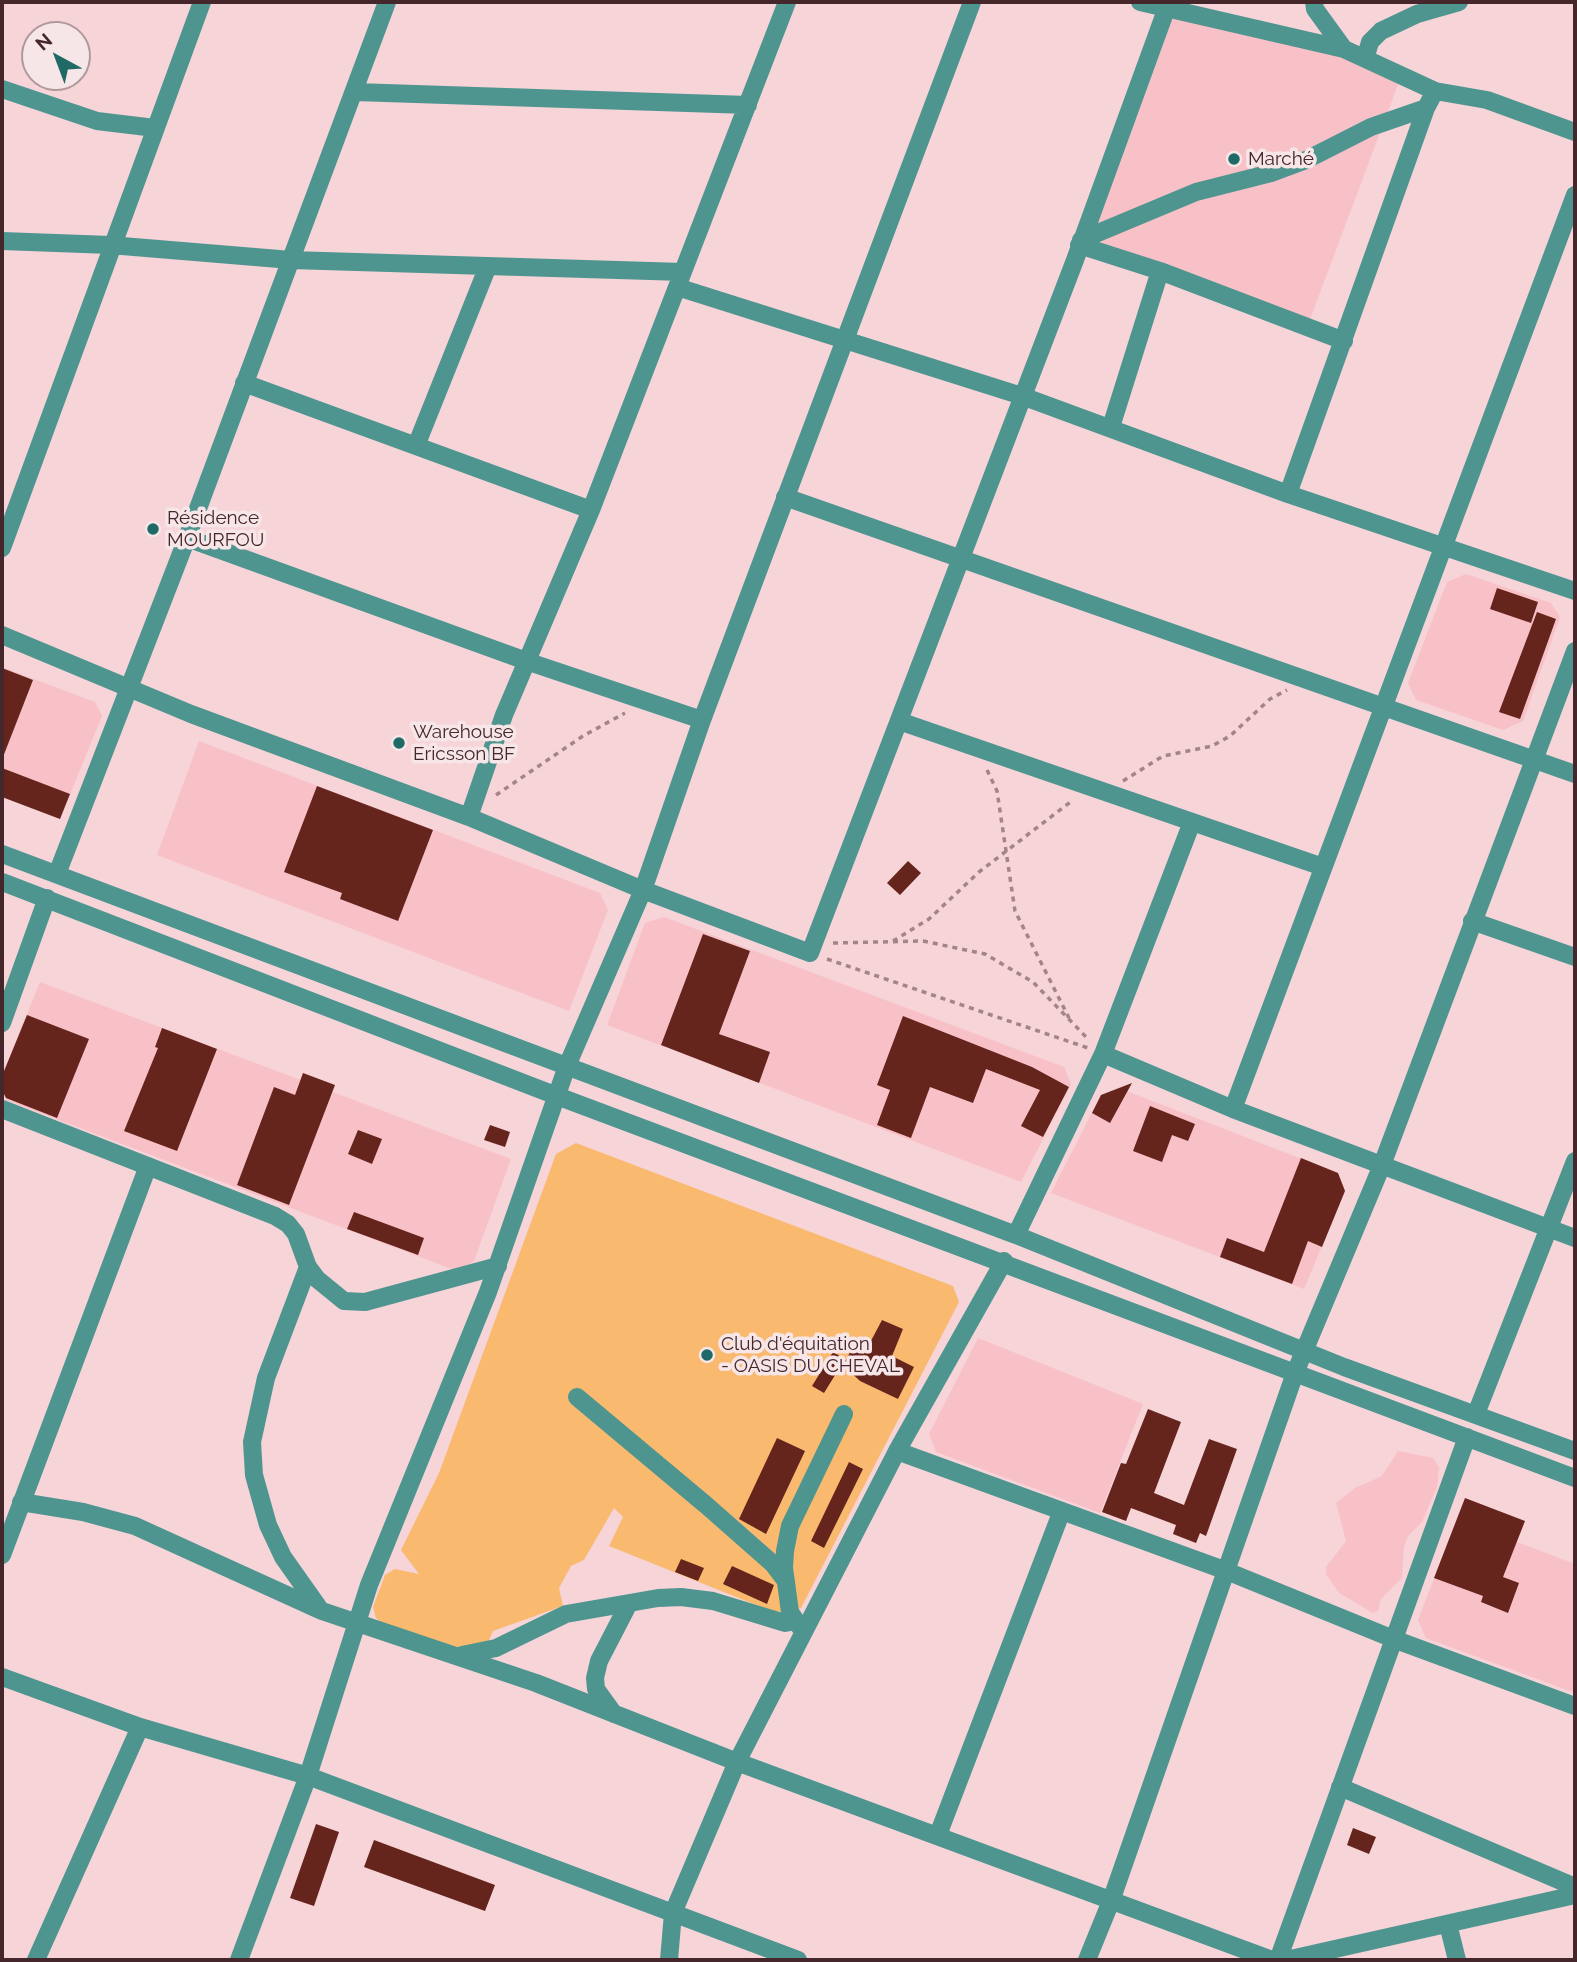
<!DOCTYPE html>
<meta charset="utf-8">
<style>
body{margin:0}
#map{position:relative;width:1577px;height:1962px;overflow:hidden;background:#f6d4d8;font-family:Raleway,sans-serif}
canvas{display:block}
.frame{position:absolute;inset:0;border:4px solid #45262b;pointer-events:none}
.north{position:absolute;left:21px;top:21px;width:70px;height:70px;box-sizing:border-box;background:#f7e6e8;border:2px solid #b0999c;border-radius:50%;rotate:319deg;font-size:19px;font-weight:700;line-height:28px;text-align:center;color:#45262b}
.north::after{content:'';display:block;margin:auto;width:24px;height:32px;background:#1f6a66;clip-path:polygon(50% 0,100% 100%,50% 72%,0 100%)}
</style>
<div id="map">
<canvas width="1577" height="1962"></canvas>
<div class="frame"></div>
<div class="north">N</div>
</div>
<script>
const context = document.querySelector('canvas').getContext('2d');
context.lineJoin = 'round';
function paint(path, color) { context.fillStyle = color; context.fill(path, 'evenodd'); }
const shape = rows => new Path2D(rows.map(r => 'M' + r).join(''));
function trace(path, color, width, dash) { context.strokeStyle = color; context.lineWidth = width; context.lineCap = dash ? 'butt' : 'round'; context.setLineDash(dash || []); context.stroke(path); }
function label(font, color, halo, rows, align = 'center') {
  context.font = font + ' Raleway,sans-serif'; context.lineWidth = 7; context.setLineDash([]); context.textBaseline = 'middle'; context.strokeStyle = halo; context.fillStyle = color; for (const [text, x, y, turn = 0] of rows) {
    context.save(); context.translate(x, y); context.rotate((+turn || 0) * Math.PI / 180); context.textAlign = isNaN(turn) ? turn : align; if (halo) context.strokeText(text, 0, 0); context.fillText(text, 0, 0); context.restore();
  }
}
paint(shape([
 [1172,6,1402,74,1309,322,1082,241],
 [1466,574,1551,603,1560,617,1523,721,1503,730,1416,700,1408,683,1447,582],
 [2,667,95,702,102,716,60,819,2,797],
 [199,741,600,893,608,910,569,1011,157,855],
 [664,917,1064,1067,1071,1084,1021,1182,607,1025,645,923],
 [40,982,511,1159,474,1261,457,1271,6,1100,2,1090,2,1076],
 [1119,1088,1338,1173,1345,1191,1304,1289,1051,1193,1101,1095],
 [978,1338,1143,1404,1100,1513,936,1452,929,1434],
 [1398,1451,1433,1458,1439,1467,1437,1487,1422,1522,1408,1536,1404,1547,1402,1578,1381,1599,1378,1611,1373,1613,1339,1593,1326,1574,1326,1567,1346,1541,1336,1503,1355,1488,1382,1476],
 [1457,1519,1575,1564,1575,1693,1426,1638,1418,1620]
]), '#f8c1c8');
paint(shape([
 [576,1143,953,1286,959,1302,801,1608,781,1615,609,1546,623,1517,614,1508,584,1560,571,1566,559,1588,563,1606,493,1631,488,1643,475,1648,448,1648,386,1627,376,1618,373,1607,385,1575,395,1569,419,1574,401,1550,439,1473,556,1154]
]), '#f9ba70');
paint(shape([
 [1497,588,1538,602,1531,623,1490,609],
 [1537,612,1556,619,1520,719,1499,712],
 [2,668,33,680,3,757,2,757],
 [2,768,70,794,60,819,2,797],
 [317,786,433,830,398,921,340,899,342,893,284,872],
 [908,861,921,873,900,895,887,883],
 [703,934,750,951,719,1034,770,1052,759,1083,661,1045],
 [27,1015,89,1039,57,1118,6,1098,2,1090,2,1076],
 [903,1016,1032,1067,1069,1087,1043,1137,1021,1126,1040,1090,986,1069,973,1103,930,1087,911,1138,877,1125,890,1090,877,1085],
 [162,1028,217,1049,177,1151,124,1131,158,1048,155,1047],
 [303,1073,335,1085,289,1205,237,1185,274,1087,295,1095],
 [1132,1083,1110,1123,1092,1113,1101,1095],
 [1150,1106,1195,1124,1188,1141,1172,1135,1162,1162,1133,1151],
 [490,1125,510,1132,505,1147,484,1140],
 [358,1130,382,1139,372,1164,348,1154],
 [1301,1158,1338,1173,1345,1191,1322,1247,1308,1241,1292,1284,1220,1257,1227,1238,1264,1252],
 [354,1212,424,1238,418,1255,347,1229],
 [882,1320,903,1329,892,1356,914,1367,898,1399,860,1381,843,1365,852,1349,864,1354],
 [833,1352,845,1359,824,1393,812,1386],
 [1148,1409,1181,1422,1154,1493,1184,1505,1209,1439,1237,1449,1206,1536,1200,1533,1196,1543,1173,1534,1176,1525,1131,1508,1126,1521,1102,1512,1121,1463,1126,1464],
 [777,1438,805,1451,766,1534,739,1519],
 [849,1462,863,1469,824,1548,811,1541],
 [1465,1498,1525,1521,1503,1577,1519,1583,1508,1613,1481,1602,1483,1596,1434,1578],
 [681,1559,704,1568,698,1581,675,1572],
 [732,1566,774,1585,767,1604,723,1584],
 [316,1824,339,1832,314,1906,290,1898],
 [1353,1828,1376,1837,1369,1854,1347,1845],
 [374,1840,495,1885,485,1911,364,1867]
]), '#65241c');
trace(shape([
 [987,770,997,791,1015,911,1069,1018],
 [1123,781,1163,756,1212,746,1230,736,1270,699,1287,690],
 [496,795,583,736,625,713],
 [893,941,929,919,979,872,1073,800],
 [833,943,923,941,985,954,1033,982,1089,1040],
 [827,959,1088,1048]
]), '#a58489', 3.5, [5, 5]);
trace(shape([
 [1140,2,1344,49,1435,91,1487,100,1575,132],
 [1314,2,1315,9,1344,49],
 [1366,56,1370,42,1381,31,1417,14,1459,2],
 [2,89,97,121,155,128],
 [355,92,748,105],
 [1081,240,1196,192,1271,173,1306,160,1371,127,1426,108],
 [2,241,110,245,291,260,683,272],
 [1079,245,1160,271,1344,341],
 [677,287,1022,396,1288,494,1575,591],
 [244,383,591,510],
 [1111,427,1160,271],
 [416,446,488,266],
 [1288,494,1426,108,1435,91],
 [785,497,1575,774],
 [187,538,529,662,702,720],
 [2,548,202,2],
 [2,635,191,714,469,817,643,890,810,953,1075,260,1166,10],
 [899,721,1323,867],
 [469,817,504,715,591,510,787,2],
 [2,854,1016,1235,1344,1367,1575,1451],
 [57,874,187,538,387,2],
 [2,882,557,1096,1575,1478],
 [1472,921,1575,957],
 [2,1023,47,898],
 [1103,1054,1233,1109,1575,1238],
 [2,1109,275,1216,288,1224,296,1234,308,1267,317,1279,344,1301,365,1302,498,1266],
 [1233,1109,1575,195],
 [1016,1235,1103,1054,1192,822],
 [308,1267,266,1378,252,1442,254,1475,268,1525,283,1557,319,1608],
 [577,1397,706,1505,773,1564,786,1581],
 [1476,1414,1575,1161],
 [897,1451,1224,1570,1396,1640,1575,1706],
 [21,1502,83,1512,135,1526,322,1611,536,1683,737,1762,1272,1960],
 [2,1555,148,1166],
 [802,1630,790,1612,784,1568,785,1551,790,1526,844,1414],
 [462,1655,496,1648,566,1614,658,1598,681,1597,713,1601,785,1623,796,1621],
 [2,1677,140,1727,308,1776,798,1960],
 [614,1714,596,1689,595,1678,599,1661,628,1605],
 [1340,1787,1575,1887],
 [938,1835,1061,1513],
 [1448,1924,1457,1960],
 [36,1960,140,1727],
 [239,1960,308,1776,369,1585,488,1292,567,1066,643,890,702,720,972,2],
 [669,1960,673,1913,737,1762,897,1451,1004,1261],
 [1087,1960,1111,1901,1295,1373,1382,1165,1575,651],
 [1278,1960,1467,1437],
 [1286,1960,1575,1895]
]), '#4e9590', 18);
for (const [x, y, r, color] of [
 [1234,159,7,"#1f6a66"],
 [153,529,7,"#1f6a66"],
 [399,743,7,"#1f6a66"],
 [707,1355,7,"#1f6a66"]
]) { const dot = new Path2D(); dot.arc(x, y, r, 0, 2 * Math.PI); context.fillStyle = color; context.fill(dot); trace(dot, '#f7e6e8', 2.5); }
label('19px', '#45262b', '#f7e6e8', [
 ["Marché",1248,159],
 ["Résidence",167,518],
 ["MOURFOU",167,540],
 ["Warehouse",413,732],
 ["Ericsson BF",413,754],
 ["Club d'équitation",721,1344],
 ["- OASIS DU CHEVAL",721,1366]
], 'left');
</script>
